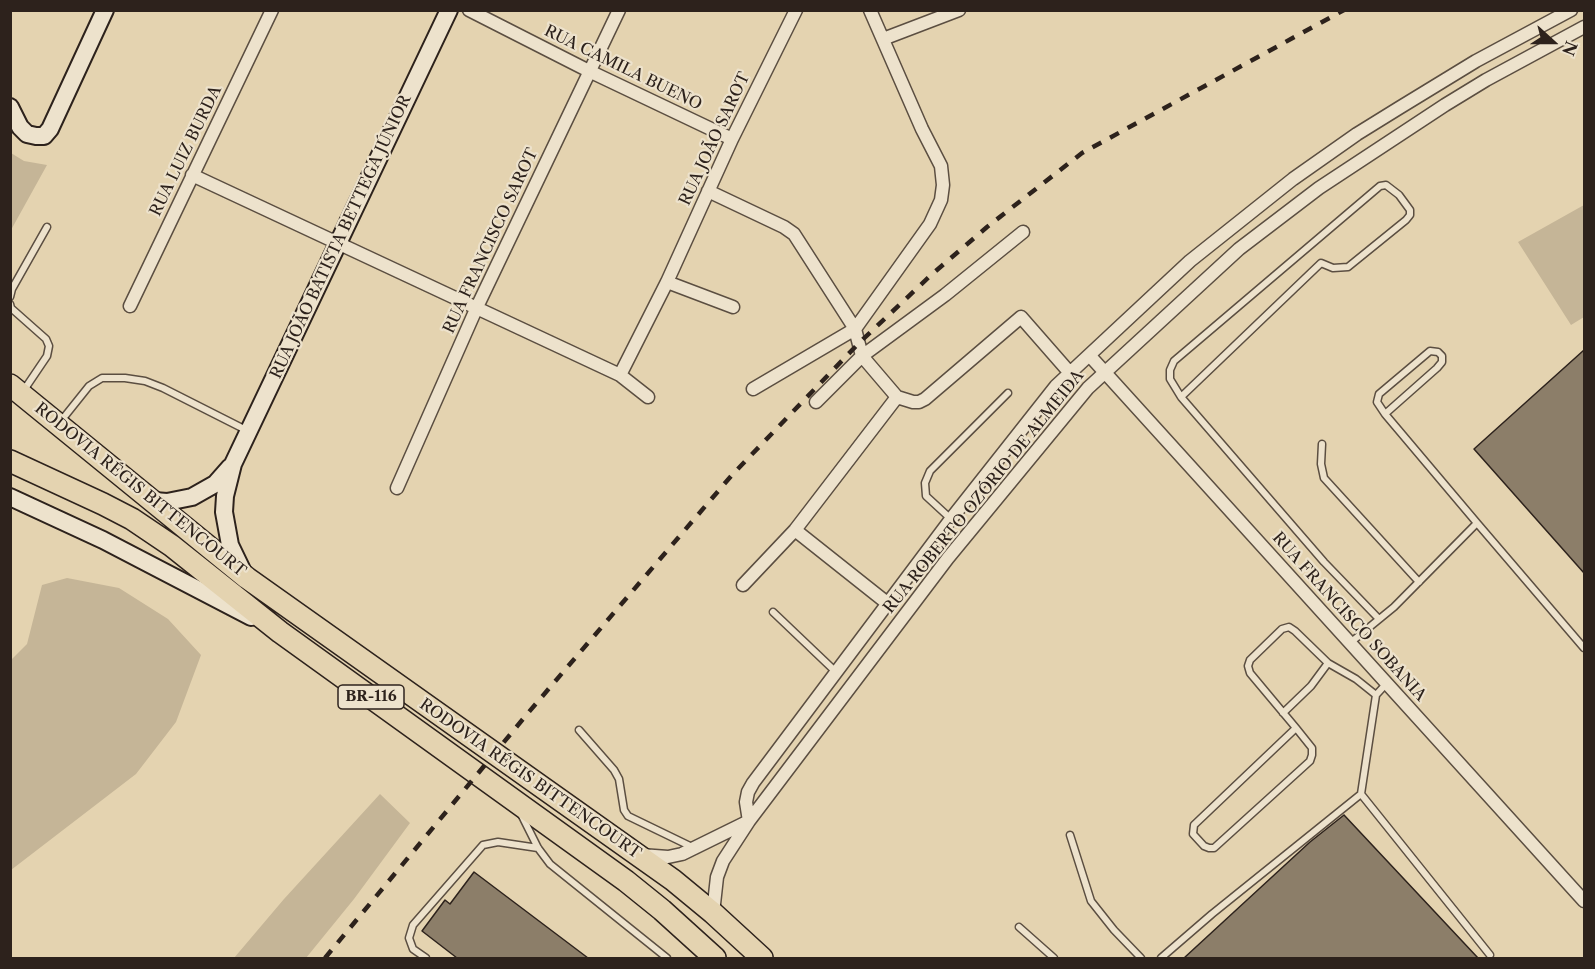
<!DOCTYPE html>
<meta charset="utf-8">
<style>
body{margin:0}
#map{position:relative;width:1595px;height:969px;overflow:hidden;background:#e4d3b0;font-family:"Libre Caslon Text",serif}
canvas{display:block}
.frame{position:absolute;inset:0;border:12px solid #2d221c;pointer-events:none}
.north{position:absolute;left:1523px;top:12px;width:60px;height:60px;-webkit-text-stroke:4px #ede2cc;paint-order:stroke;rotate:111deg;font-size:16px;font-weight:700;line-height:24px;text-align:center;color:#2d221c}
.north::after{content:'';display:block;margin:auto;width:21px;height:27px;background:#2d221c;clip-path:polygon(50% 0,100% 100%,50% 72%,0 100%)}
</style>
<div id="map">
<canvas width="1595" height="969"></canvas>
<div class="frame"></div>
<div class="north">N</div>
</div>
<script>
const context = document.querySelector('canvas').getContext('2d');
context.lineJoin = 'round';
function paint(path, color) { context.fillStyle = color; context.fill(path, 'evenodd'); }
const shape = rows => new Path2D(rows.map(r => 'M' + r).join(''));
function trace(path, color, width, dash) { context.strokeStyle = color; context.lineWidth = width; context.lineCap = dash ? 'butt' : 'round'; context.setLineDash(dash || []); context.stroke(path); }
function label(font, color, halo, rows, align = 'center') {
  context.font = font + ' "Libre Caslon Text",serif'; context.lineWidth = 4.5; context.setLineDash([]); context.textBaseline = 'middle'; context.strokeStyle = halo; context.fillStyle = color; for (const [text, x, y, turn = 0] of rows) {
    context.save(); context.translate(x, y); context.rotate((+turn || 0) * Math.PI / 180); context.textAlign = isNaN(turn) ? turn : align; if (halo) context.strokeText(text, 0, 0); context.fillText(text, 0, 0); context.restore();
  }
}
paint(shape([
 [11,153,24,161,47,165,11,230],
 [1584,205,1584,317,1571,325,1518,242],
 [67,578,119,588,168,619,201,655,176,722,136,774,11,870,11,660,27,644,42,585],
 [380,794,410,823,354,899,306,958,234,958,284,899]
]), '#c5b597');
const building = shape([
 [1584,350,1584,573,1474,449,1584,350],
 [1344,815,1478,958,1184,958,1310,842,1344,815],
 [474,872,588,958,457,958,422,931,445,900,450,904,474,872]
]);
paint(building, '#8c7e69');
trace(building, '#2d221c', 1.5);
const lane = shape([
 [10,297,12,289,47,227],
 [10,304,11,308,46,339,49,346,47,356,24,390],
 [1181,397,1321,263,1333,268,1348,267,1406,220,1410,215,1410,210,1399,195,1386,185,1380,186,1174,361,1170,370,1170,379,1181,397,1324,562,1379,619],
 [1385,414,1437,368,1442,362,1442,356,1438,352,1430,351,1379,394,1377,402,1385,414,1477,523,1584,648],
 [61,421,89,386,102,378,125,378,145,381,163,388,248,431],
 [1322,444,1321,464,1324,478,1419,582],
 [951,519,926,496,925,483,930,471,1008,393],
 [773,612,836,672],
 [1350,643,1394,607,1477,523],
 [1283,713,1311,686,1328,663],
 [1296,728,1194,825,1193,834,1204,846,1209,848,1214,848,1310,761,1312,755,1312,748,1296,728,1250,673,1248,666,1250,660,1282,629,1289,627,1295,631,1328,663,1356,679,1376,695],
 [579,730,614,770,619,779,624,810,628,816,692,847],
 [1361,794,1490,955],
 [521,814,538,848,550,864,667,958],
 [1070,835,1091,901,1114,930,1141,958],
 [1019,927,1054,958],
 [426,958,413,949,409,938,413,925,483,845,498,842,538,848],
 [1161,958,1212,914,1361,794,1376,695,1387,683]
]);
const street = shape([
 [469,10,589,71,732,139],
 [883,39,959,10],
 [192,175,620,375,648,397],
 [708,191,784,227,794,234,855,329,862,356,897,397,913,402,919,402,925,399,1021,317,1070,373],
 [667,282,733,307],
 [130,306,272,10],
 [1090,356,1584,901],
 [620,375,667,282,732,139,796,10],
 [753,389,855,329,930,224,941,200,943,185,941,166,922,129,870,10],
 [816,402,862,356,945,295,1023,232],
 [397,488,477,307,619,10],
 [795,530,887,603],
 [743,585,795,530,897,397],
 [749,821,746,802,748,792,753,783,951,519,1056,386,1190,261,1293,179,1357,134,1399,108,1476,61,1571,10],
 [641,855,668,857,682,854,745,823],
 [713,913,717,877,723,861,749,821,948,558,1088,388,1239,249,1319,188,1445,105,1486,80,1584,27]
]);
const secondary = shape([
 [10,107,20,127,27,134,36,136,44,136,50,129,105,10],
 [10,497,103,540,251,617],
 [154,501,167,502,192,497,215,484,230,467],
 [243,572,230,545,224,512,225,496,233,464,449,10]
]);
const highway = shape([
 [10,385,247,578,673,880,713,913,762,958],
 [10,461,103,504,132,519,172,546,280,632,626,881,662,910,715,958]
]);
trace(lane, '#5b4e41', 9);
trace(street, '#5b4e41', 15);
trace(secondary, '#2d221c', 20);
trace(highway, '#2d221c', 24);
trace(lane, '#ede2cc', 6);
trace(street, '#ede2cc', 12);
trace(secondary, '#ede2cc', 16);
trace(highway, '#e4d3b0', 21);
trace(shape([
 [325,958,528,713,732,475,858,344,930,276,987,227,1082,153,1344,10]
]), '#2d221c', 4.5, [10, 10]);
for (const [x, y, w] of [
 [371,697,66]
]) { const box = new Path2D(); box.roundRect(x - w / 2, y - 12, w, 24, 4.5); context.fillStyle = '#ede2cc'; context.fill(box); trace(box, '#2d221c', 1.5); }
label('bold 15px', '#2d221c', null, [
 ["BR-116",371,697]
]);
label('16px', '#2d221c', '#ede2cc', [
 ["RUA CAMILA BUENO",623,68,26],
 ["RUA JOÃO SAROT",715,139,-65],
 ["RUA LUIZ BURDA",186,151,-64],
 ["RUA JOÃO BATISTA BETTEGA JÚNIOR",341,237,-65],
 ["RUA FRANCISCO SAROT",491,241,-65],
 ["RODOVIA RÉGIS BITTENCOURT",140,490,39],
 ["RUA ROBERTO OZÓRIO DE ALMEIDA",984,492,-51],
 ["RUA FRANCISCO SOBANIA",1349,617,48],
 ["RODOVIA RÉGIS BITTENCOURT",530,779,35]
]);
</script>
